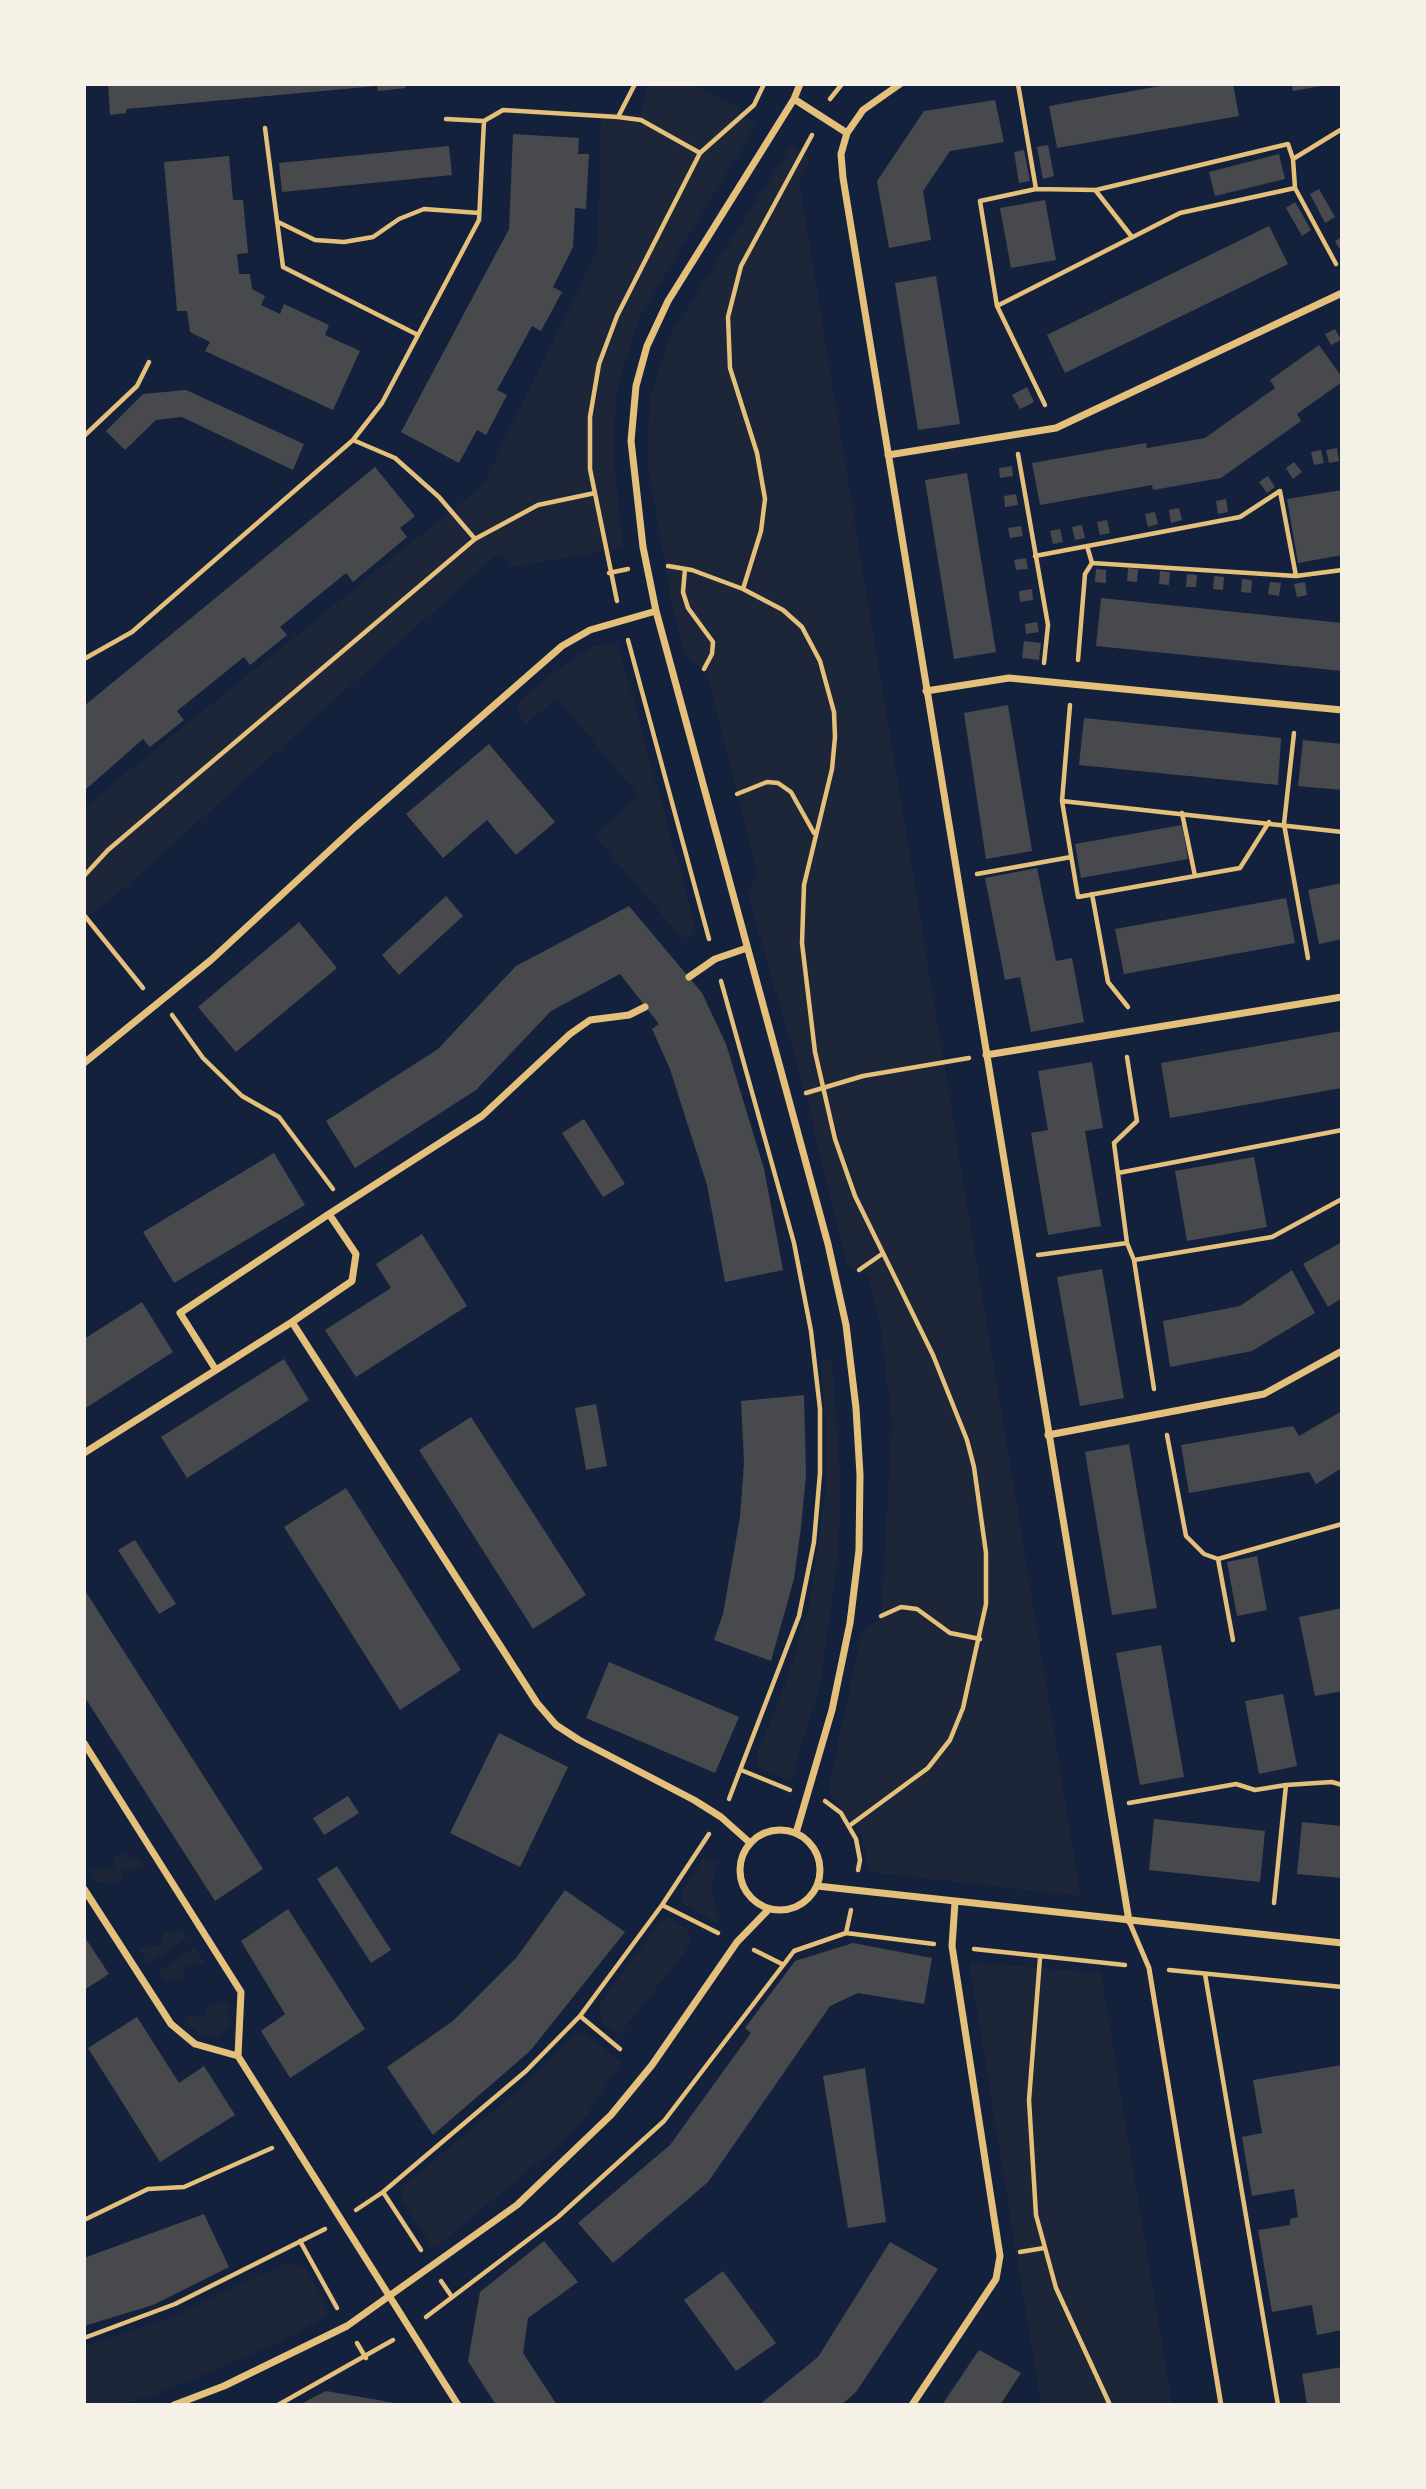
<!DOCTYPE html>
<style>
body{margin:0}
#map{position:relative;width:1426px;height:2489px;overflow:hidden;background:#14213d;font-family:"PT Sans",sans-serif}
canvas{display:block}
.frame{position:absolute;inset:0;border:86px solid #f6f1e7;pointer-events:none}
</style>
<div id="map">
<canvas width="1426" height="2489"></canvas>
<div class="frame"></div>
</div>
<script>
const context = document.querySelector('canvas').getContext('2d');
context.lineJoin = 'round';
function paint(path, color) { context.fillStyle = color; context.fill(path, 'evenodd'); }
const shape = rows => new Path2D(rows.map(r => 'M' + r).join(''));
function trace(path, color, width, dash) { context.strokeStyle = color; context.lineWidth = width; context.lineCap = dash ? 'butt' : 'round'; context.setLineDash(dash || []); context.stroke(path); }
paint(shape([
 [649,84,692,84,738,107,755,126,640,316,616,392,614,464,623,547,514,567,500,552,107,903,84,920,84,807,483,485,598,248,601,111,640,115],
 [791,146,811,158,799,182,1081,1896,869,1872,861,1834,828,1792,862,1629,881,1619,892,1422,880,1323,868,1275,846,1263,807,1099,747,892,757,874,706,671,685,656,673,611,648,467,649,401,669,337],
 [606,644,618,644,695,925,695,934,686,938,680,936,594,835,639,796,557,698,525,725,517,710,519,701,564,665,592,647],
 [832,1360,841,1491,838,1556,820,1685,790,1782,759,1767,756,1758,787,1679,808,1613,825,1495,826,1439,821,1362],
 [123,1854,140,1860,146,1868,122,1870,123,1881,95,1882,90,1870,114,1868,114,1856],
 [703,1858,718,1863,711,1884,718,1923,682,1903,682,1891],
 [669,1919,684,1927,692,1937,687,1949,619,2035,601,2022,600,2003,661,1921],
 [184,1930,187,1938,149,1964,138,1947,163,1946,163,1933],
 [194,1948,206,1964,185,1965,183,1979,163,1981,159,1971],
 [969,1962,1101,1973,1172,2405,1041,2405],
 [228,2002,229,2025,220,2038,198,2034,183,2017,207,2015,207,2004],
 [577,2032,587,2035,621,2062,587,2115,558,2146,434,2249,401,2200,402,2187,516,2092],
 [288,2262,305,2268,330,2314,283,2341,157,2394,120,2405,84,2405,84,2346,165,2320]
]), '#1d2539');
paint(shape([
 [108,84,405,84,406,88,378,91,377,86,126,109,126,113,110,115],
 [1171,84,1233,84,1239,116,1057,148,1049,106],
 [1292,84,1327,84,1327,85,1293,91],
 [995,100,1004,142,950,151,923,191,931,240,889,248,877,181,924,111],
 [513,134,579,138,578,154,589,154,586,209,575,208,573,247,553,287,562,292,541,331,532,326,497,390,507,395,486,435,477,430,459,463,401,432,509,229],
 [1048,145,1054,176,1043,179,1037,147],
 [449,146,452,175,282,192,279,163],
 [1024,150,1030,181,1019,183,1014,152],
 [1279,154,1285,179,1215,196,1209,172],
 [229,156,233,200,243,200,248,253,237,254,239,274,250,274,252,289,265,296,261,305,280,314,284,304,329,325,325,335,360,351,333,410,205,351,210,342,190,332,187,311,177,311,164,162],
 [1319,189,1335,217,1325,223,1310,194],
 [1045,200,1056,260,1011,268,1000,208],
 [1295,202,1311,230,1302,236,1286,208],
 [1269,226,1288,264,1065,373,1047,335],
 [1342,237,1342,253,1335,241],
 [936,276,960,424,918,430,895,283],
 [1335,329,1341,340,1331,345,1325,334],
 [1319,345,1342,377,1342,382,1297,414,1301,421,1221,478,1153,490,1152,485,1040,505,1032,463,1146,443,1147,448,1205,438,1275,388,1270,380],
 [1027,387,1034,402,1020,409,1012,395],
 [186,390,304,444,293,470,182,417,156,420,125,450,106,431,143,394],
 [1337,448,1339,461,1329,463,1326,450],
 [1321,450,1324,463,1314,465,1311,452],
 [1294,462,1302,472,1293,479,1286,468],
 [1012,466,1013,476,1000,478,999,468],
 [375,467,415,516,400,528,407,537,353,582,346,573,280,627,287,635,250,665,244,657,177,711,184,720,150,747,143,739,84,791,84,706],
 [967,473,996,652,954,659,925,480],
 [1268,476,1275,487,1267,493,1259,482],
 [1342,490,1342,555,1298,563,1287,499],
 [1016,494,1018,505,1005,507,1004,496],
 [1226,499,1228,512,1218,514,1216,501],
 [1179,508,1182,520,1171,523,1169,510],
 [1155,512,1158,524,1148,527,1145,514],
 [1107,520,1110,533,1100,535,1097,522],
 [1082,525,1085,538,1075,540,1072,527],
 [1021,526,1023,536,1010,538,1008,528],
 [1060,529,1063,542,1053,544,1050,531],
 [1026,558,1028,569,1016,570,1014,560],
 [1128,568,1138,569,1137,582,1127,581],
 [1096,569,1106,570,1106,583,1095,582],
 [1160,571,1170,572,1169,585,1159,584],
 [1187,574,1197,575,1196,587,1186,587],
 [1214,576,1224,577,1223,590,1213,589],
 [1242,579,1252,580,1251,593,1241,592],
 [1270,582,1281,583,1279,596,1268,594],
 [1305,582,1307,595,1297,597,1294,584],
 [1032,589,1033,600,1020,602,1019,591],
 [1101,598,1342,623,1342,671,1096,646],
 [1037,622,1039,632,1026,634,1025,624],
 [1024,641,1041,643,1039,660,1022,658],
 [1008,705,1032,851,986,859,964,713],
 [1084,718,1281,738,1278,785,1079,765],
 [1303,740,1342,744,1342,790,1298,786],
 [489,744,555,822,516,855,487,820,443,858,406,814],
 [1182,825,1188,859,1081,878,1075,844],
 [1037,868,1056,961,1072,958,1084,1022,1031,1032,1020,977,1005,980,985,878],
 [1342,883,1342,939,1319,944,1308,890],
 [446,896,463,916,399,975,382,955],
 [1286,898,1295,943,1124,974,1115,929],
 [629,906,702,993,726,1044,764,1169,783,1270,725,1282,707,1185,670,1069,652,1029,659,1024,620,974,551,1011,476,1090,355,1168,326,1121,438,1049,516,966],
 [299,922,337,968,236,1052,198,1007],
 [1342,1031,1342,1088,1170,1118,1161,1063],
 [1092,1062,1103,1128,1085,1131,1101,1226,1048,1235,1031,1133,1048,1130,1038,1071],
 [584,1119,625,1184,603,1197,562,1133],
 [274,1153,305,1205,174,1283,143,1232],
 [1254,1157,1267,1227,1187,1241,1175,1171],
 [422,1234,467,1306,356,1377,325,1330,391,1288,376,1264],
 [1342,1242,1342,1298,1328,1307,1303,1264],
 [1102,1269,1124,1398,1080,1406,1057,1277],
 [1292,1270,1315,1313,1252,1351,1170,1367,1163,1321,1240,1306],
 [142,1302,173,1352,84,1409,84,1339],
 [284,1359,309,1400,187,1478,161,1437],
 [804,1395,806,1475,801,1527,794,1579,771,1661,714,1640,723,1614,740,1517,744,1463,741,1401],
 [596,1404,607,1466,586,1470,575,1408],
 [1342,1411,1342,1468,1316,1484,1309,1472,1189,1493,1181,1445,1293,1426,1299,1436],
 [471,1417,586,1595,533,1629,419,1450],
 [1129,1444,1157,1608,1112,1615,1085,1452],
 [346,1488,461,1670,400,1710,284,1527],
 [135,1540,176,1604,159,1614,118,1550],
 [1257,1556,1267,1610,1237,1616,1227,1562],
 [84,1589,263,1869,215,1901,84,1696],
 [1342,1608,1342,1691,1315,1696,1299,1617],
 [1161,1645,1184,1777,1140,1785,1116,1653],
 [609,1662,739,1717,715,1773,586,1718],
 [1283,1694,1297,1766,1259,1774,1245,1701],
 [499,1733,568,1767,520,1867,450,1833],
 [348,1796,359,1813,324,1835,313,1818],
 [1154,1819,1265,1831,1260,1882,1149,1870],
 [1302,1822,1342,1826,1342,1878,1297,1874],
 [337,1866,391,1950,371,1963,317,1879],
 [565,1890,625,1932,530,2051,433,2135,387,2067,453,2021,517,1957],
 [288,1909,365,2029,290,2078,261,2031,285,2014,241,1941],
 [84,1936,109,1974,84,1990],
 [853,1943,932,1958,924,2004,858,1993,830,2006,708,2182,613,2263,578,2223,670,2145,751,2033,745,2028,795,1961],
 [137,2017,179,2083,204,2066,235,2115,160,2162,88,2048],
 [1342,2065,1342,2330,1317,2335,1312,2305,1272,2312,1258,2230,1290,2225,1290,2219,1298,2217,1294,2189,1252,2196,1242,2137,1262,2133,1253,2080],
 [865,2068,886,2222,848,2228,823,2076],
 [204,2214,229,2267,153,2305,84,2326,84,2258],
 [544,2241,578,2282,528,2318,523,2353,557,2405,496,2405,468,2361,480,2292],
 [890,2242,938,2269,856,2392,841,2405,759,2405,818,2357],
 [723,2271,776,2343,736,2371,684,2300],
 [979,2350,1021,2373,1000,2405,942,2405],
 [1342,2367,1342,2405,1307,2405,1302,2374],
 [326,2391,401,2404,401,2405,299,2405]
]), '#48494c');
trace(shape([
 [635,84,618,117,641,120,700,153],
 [1018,84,1036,189],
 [830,99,842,84],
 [484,121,503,110,618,117],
 [265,128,283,267,418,335],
 [1096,191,1132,237],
 [278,222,315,240,344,242,373,237,399,219,424,209,479,213],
 [1336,264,1295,188,1293,159,1342,129],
 [997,306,1180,213,1295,188],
 [1045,405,997,306,980,201,1036,189,1096,190,1288,144,1293,159],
 [84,436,137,386,149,362],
 [353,440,395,458,439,497,475,539],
 [1018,454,1048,625,1044,663],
 [1087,546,1092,563,1296,576],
 [1035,556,1240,517,1280,491,1296,576,1342,570],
 [668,566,692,570,743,589,783,610,802,627,820,661,834,712,835,737,832,769,804,885,802,943,815,1052,835,1139,855,1196,933,1355,967,1440,974,1467,986,1553,986,1604,963,1708,950,1740,928,1768,849,1826],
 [685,569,683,592,688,608,713,642,712,654,704,669],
 [609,573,628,569],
 [743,589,761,531,765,499,757,453,730,368,728,317,741,266,812,135],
 [617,601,590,469,590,417,599,364,617,316,700,153,754,105,764,84],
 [628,640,709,939],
 [84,659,132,632,353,440,382,403,479,220,484,121,446,119],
 [1078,660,1085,574,1092,563],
 [1070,705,1062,801,1078,897,1240,868,1269,822],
 [1294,733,1284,824,1308,958],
 [737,794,767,782,778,783,791,792,814,833],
 [1062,801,1342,832],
 [1182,813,1195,876],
 [977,874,1071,857],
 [84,876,108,850,475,539,538,505,595,493],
 [1092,894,1108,982,1128,1007],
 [84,915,143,988],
 [721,981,794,1243,811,1331,820,1409,820,1473,814,1542,799,1616,729,1799],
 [172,1015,203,1058,242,1096,279,1117,333,1189],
 [1127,1057,1137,1121,1114,1143,1127,1243,1134,1260,1154,1389],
 [806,1093,863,1076,969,1058],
 [1118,1173,1342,1130],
 [1038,1255,1127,1243],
 [1134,1260,1272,1237,1342,1199],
 [859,1270,882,1254],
 [1167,1435,1186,1536,1204,1554,1218,1559,1233,1640],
 [1218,1559,1342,1524],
 [881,1616,901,1607,917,1609,950,1633,980,1639],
 [741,1770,790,1790],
 [1286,1785,1332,1782,1342,1785],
 [825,1801,841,1813,856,1839,860,1860,858,1870],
 [1129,1803,1236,1784,1255,1790,1286,1785,1274,1903],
 [662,1905,718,1933],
 [846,1933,851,1910],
 [974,1949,1125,1965],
 [754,1950,782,1964],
 [1040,1958,1029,2100,1036,2215,1056,2288,1110,2405],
 [1169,1970,1342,1987],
 [1205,1974,1278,2405],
 [580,2016,620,2049],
 [383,2192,421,2250],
 [356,2210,383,2192,526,2071,580,2016,662,1905,709,1834],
 [84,2220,148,2189,184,2187,272,2148],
 [300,2241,337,2308],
 [1020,2252,1044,2248],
 [441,2281,452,2297],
 [426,2317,558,2217,664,2121,794,1951,846,1933,934,1944],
 [84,2338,175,2304,325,2229],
 [357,2343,366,2358],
 [278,2405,393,2340]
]), '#e5c07b', 4.5);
trace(shape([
 [1129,1921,1149,1968,1221,2405]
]), '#e5c07b', 5);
trace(shape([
 [900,84,863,110,847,133,841,154,843,178,1129,1921],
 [794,99,847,133],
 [888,455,1056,428,1342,293],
 [926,691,1009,678,1342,710],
 [689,977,715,959,747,948],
 [986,1055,1342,997],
 [84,1063,211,960,355,827,562,646,590,630,656,611],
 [329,1214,482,1116,570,1034,590,1020,629,1015,645,1007],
 [292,1322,537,1703,556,1725,579,1740,694,1800,721,1817,749,1842],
 [1048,1435,1264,1394,1342,1351],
 [84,1453,216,1370,292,1322,352,1281,356,1254,329,1214,180,1313,216,1370],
 [84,1743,241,1992,238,2056,195,2044,171,2024,84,1889],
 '740 1870a40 40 0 1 1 80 0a40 40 0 1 1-80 0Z',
 [796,1833,832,1710,850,1623,859,1550,860,1475,856,1408,846,1325,828,1244,656,611,643,547,631,441,636,386,647,346,668,301,794,99,800,84],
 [817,1886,1342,1943],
 [238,2056,458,2405],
 [174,2405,224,2386,347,2326,517,2205,611,2115,652,2065,737,1942,769,1909],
 [912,2405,996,2279,1000,2256,952,1946,955,1902]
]), '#e5c07b', 7);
</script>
